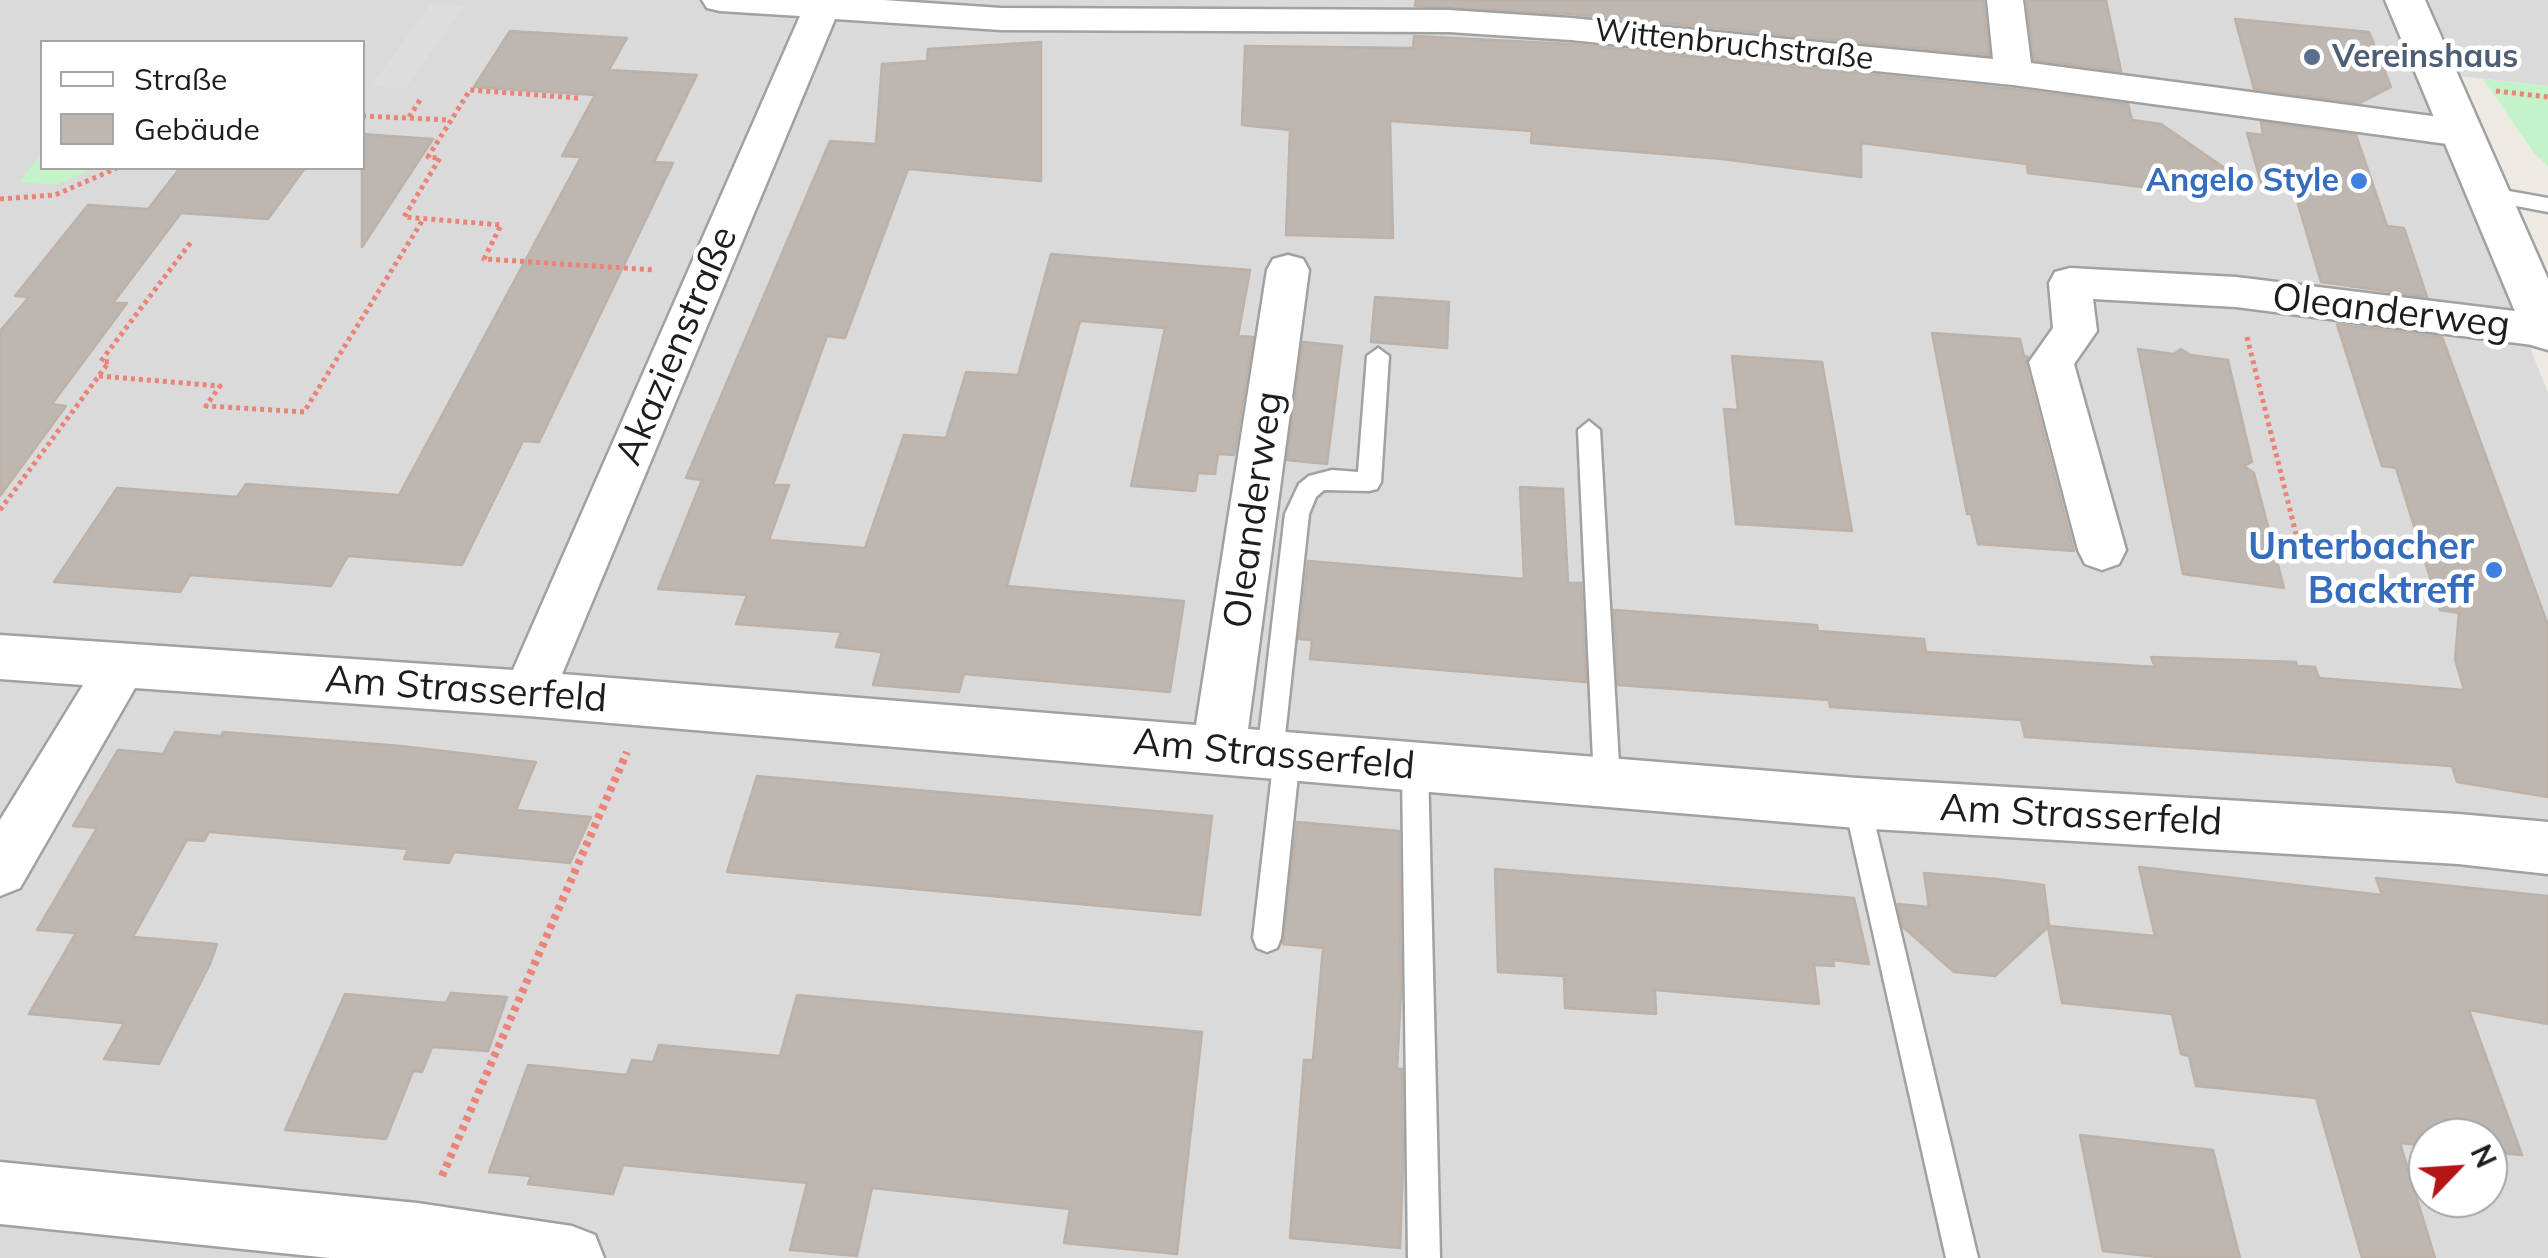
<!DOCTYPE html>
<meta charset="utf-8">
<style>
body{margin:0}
#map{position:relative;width:2548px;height:1258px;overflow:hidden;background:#edeae4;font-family:Mulish,sans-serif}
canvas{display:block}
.legend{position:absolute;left:40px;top:40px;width:325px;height:130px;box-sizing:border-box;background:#fff;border:2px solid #a5a5a5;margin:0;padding:12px 18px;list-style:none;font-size:30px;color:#1d1d1d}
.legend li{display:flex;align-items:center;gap:20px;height:50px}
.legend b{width:50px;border:2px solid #a5a5a5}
.north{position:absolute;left:2408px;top:1118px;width:100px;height:100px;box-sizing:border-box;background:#fff;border:2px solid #a5a5a5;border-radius:50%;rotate:65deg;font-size:28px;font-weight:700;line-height:40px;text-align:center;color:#1d1d1d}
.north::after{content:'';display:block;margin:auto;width:35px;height:45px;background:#b51515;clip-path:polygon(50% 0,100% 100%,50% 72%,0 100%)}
</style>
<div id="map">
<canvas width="2548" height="1258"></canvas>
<ul class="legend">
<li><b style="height:12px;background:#fff"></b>Straße</li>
<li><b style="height:28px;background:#bdb6b1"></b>Gebäude</li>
</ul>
<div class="north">N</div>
</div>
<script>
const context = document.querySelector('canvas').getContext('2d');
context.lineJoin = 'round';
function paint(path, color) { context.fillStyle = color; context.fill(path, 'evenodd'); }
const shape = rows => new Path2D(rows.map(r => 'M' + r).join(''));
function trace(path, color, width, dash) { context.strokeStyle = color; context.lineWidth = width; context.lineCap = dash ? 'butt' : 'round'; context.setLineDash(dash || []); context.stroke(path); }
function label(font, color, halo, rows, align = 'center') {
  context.font = font + ' Mulish,sans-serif'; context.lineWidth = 9; context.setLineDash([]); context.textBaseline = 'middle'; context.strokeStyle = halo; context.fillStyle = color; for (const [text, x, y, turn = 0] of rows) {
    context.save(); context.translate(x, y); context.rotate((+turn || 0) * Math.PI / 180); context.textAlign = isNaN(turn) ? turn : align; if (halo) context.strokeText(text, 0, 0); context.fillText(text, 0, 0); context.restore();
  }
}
paint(shape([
 [0,0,2393,0,2548,393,2548,1258,0,1258],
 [42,42,362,42,362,168,42,168],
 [2428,1138,2488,1138,2488,1198,2428,1198],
 [2422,0,2548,0,2548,86,2458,76]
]), '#dbdada');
paint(shape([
 [2483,79,2548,86,2548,166,2534,153],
 [42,152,42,168,95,168,59,184,19,183]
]), '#c5f3c9');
paint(shape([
 [431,3,464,6,405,89,371,86]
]), '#ddd');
const building = shape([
 [1416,0,1983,0,1989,55,1571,14,1415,6,1416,0],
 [2027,0,2106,0,2121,71,2034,60,2027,0],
 [2235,19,2369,32,2391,87,2360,103,2254,89,2235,19],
 [510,31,627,38,609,70,697,75,654,162,673,163,539,442,523,441,462,565,348,556,331,586,190,575,180,592,54,582,117,488,237,497,246,484,399,495,581,157,562,156,595,95,474,87,510,31],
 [1414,36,1571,44,2013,89,2128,104,2132,120,2161,124,2242,180,2178,173,2182,192,2028,173,2027,164,1861,143,1861,177,1722,159,1531,143,1532,131,1390,121,1393,238,1286,235,1290,130,1242,125,1245,46,1413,48,1414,36],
 [1041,42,1041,181,908,169,845,338,827,336,773,485,789,485,769,540,865,548,904,435,946,438,966,372,1018,375,1051,254,1250,270,1238,336,1253,337,1234,455,1218,454,1215,474,1198,473,1195,491,1131,486,1165,328,1080,321,1007,586,1184,601,1170,692,964,674,959,692,873,685,882,652,836,647,841,632,736,624,747,595,658,589,702,480,686,478,830,141,876,144,882,64,927,61,928,49,1041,42],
 [2261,122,2356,135,2387,226,2404,228,2427,297,2321,282,2293,187,2261,183,2247,133,2263,135,2261,122],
 [362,134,433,139,362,247,362,134],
 [180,168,305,168,268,219,181,213,113,303,127,303,52,404,66,406,0,496,0,331,29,297,15,296,88,205,148,209,180,168],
 [1375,297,1449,302,1447,348,1371,342,1375,297],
 [2337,324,2442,337,2548,625,2548,797,2457,782,2452,766,2025,737,2021,720,1830,707,1829,700,1618,685,1614,610,1817,625,1818,631,1924,639,1926,652,2155,667,2151,657,2296,662,2297,666,2315,667,2319,678,2464,690,2455,659,2459,613,2440,610,2396,468,2382,466,2337,324],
 [1932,333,2020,339,2024,356,2028,357,2025,363,2074,551,1978,544,1971,514,1967,514,1932,333],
 [1303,342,1342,346,1327,464,1287,460,1303,342],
 [2138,349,2174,354,2181,349,2190,355,2228,360,2252,462,2244,466,2254,473,2284,588,2183,574,2138,349],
 [1732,356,1822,362,1852,531,1736,524,1724,409,1738,410,1732,356],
 [1520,487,1563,489,1568,583,1581,583,1586,682,1310,659,1312,640,1299,639,1308,561,1524,579,1520,487],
 [175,732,221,736,223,732,401,746,536,762,516,810,591,817,570,863,454,852,449,863,404,859,408,849,209,832,204,841,187,840,133,937,217,944,210,964,159,1064,104,1059,124,1023,29,1014,76,933,37,930,97,828,73,826,118,750,163,754,175,732],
 [757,776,1212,816,1200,915,727,872,757,776],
 [1297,822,1399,831,1401,992,1397,1069,1402,1069,1403,1166,1400,1248,1290,1238,1304,1060,1313,1060,1323,948,1283,944,1297,822],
 [2139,867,2382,895,2376,878,2548,896,2548,1024,2469,1010,2522,1155,2488,1152,2488,1138,2428,1138,2428,1146,2400,1143,2435,1258,2362,1258,2316,1098,2196,1086,2189,1056,2181,1054,2172,1014,2062,1003,2048,927,1995,976,1954,972,1903,927,1898,904,1929,907,1924,873,1997,879,2044,885,2049,926,2155,936,2139,867],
 [1495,869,1854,898,1869,964,1833,960,1834,966,1814,965,1819,1004,1655,990,1656,1014,1565,1008,1564,976,1498,972,1495,869],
 [451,993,507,997,488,1051,432,1047,422,1072,413,1071,386,1139,285,1130,345,994,446,1003,451,993],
 [797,995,1202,1032,1177,1254,1064,1243,1070,1209,872,1188,857,1256,790,1250,807,1183,623,1165,613,1194,528,1184,531,1176,489,1172,528,1065,627,1075,632,1060,653,1062,659,1045,780,1056,797,995],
 [2080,1135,2213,1150,2240,1258,2166,1258,2103,1251,2080,1135]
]);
paint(building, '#bdb6b1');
trace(building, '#bdb1a8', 2.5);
const service = shape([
 [2492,188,2548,198,2548,212,2485,200,2482,195,2492,188],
 [1378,348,1389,356,1381,482,1377,489,1369,491,1324,490,1316,497,1309,514,1284,745,1296,748,1300,756,1281,938,1277,948,1267,952,1257,948,1253,938,1273,765,1261,762,1257,754,1285,514,1299,484,1309,476,1332,470,1358,472,1367,356,1378,348],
 [1589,421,1600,430,1620,782,1616,791,1607,794,1598,791,1594,782,1578,430,1589,421],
 [1415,754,1424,758,1428,766,1440,1258,1408,1258,1402,766,1406,758,1415,754],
 [1857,791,1867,794,1870,803,1978,1258,1946,1258,1844,803,1847,794,1857,791]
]);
const minor = shape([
 [702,0,883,0,1001,8,1449,10,1571,18,1993,59,1987,0,2023,0,2031,63,2462,120,2476,124,2481,133,2476,142,2462,146,2013,85,1571,40,1449,32,1001,30,835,19,562,674,1196,725,1267,270,1273,259,1288,255,1303,259,1309,270,1248,729,1857,778,2458,814,2548,822,2548,874,2458,864,1857,828,528,716,135,688,20,888,0,896,0,820,83,685,0,679,0,635,513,670,800,16,720,11,707,8,702,0],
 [2070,268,2236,277,2547,315,2548,347,2236,307,2093,299,2097,331,2074,364,2126,550,2119,564,2102,570,2085,564,2078,550,2029,362,2053,328,2049,283,2055,272,2070,268],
 [0,1162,417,1203,572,1226,595,1235,604,1258,330,1258,0,1224,0,1162]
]);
const tertiary = shape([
 [2385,0,2425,0,2548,279,2548,350,2531,345,2524,333,2385,0]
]);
trace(service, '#a1a1a1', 5);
trace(minor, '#a1a1a1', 5);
trace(tertiary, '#a1a1a1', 5);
trace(shape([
 [2496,91,2548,97],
 [578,98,470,90,428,157,440,158,404,217,501,225,484,259,655,270],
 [362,116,450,120],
 [409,117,422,97],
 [0,199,55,195,117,168],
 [2247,337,2296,534],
 [99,376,220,386,206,406,304,412,424,218],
 [0,510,109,362,101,361,191,242]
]), '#eb8478', 5, [4, 4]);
trace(shape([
 [442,1176,627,752]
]), '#eb8478', 8, [5, 5]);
paint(service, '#fff');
paint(minor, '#fff');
paint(tertiary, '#fff');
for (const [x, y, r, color] of [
 [2312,57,10,"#5c6f8a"],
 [2359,181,10,"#3f7fe0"],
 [2494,570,10,"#3f7fe0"]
]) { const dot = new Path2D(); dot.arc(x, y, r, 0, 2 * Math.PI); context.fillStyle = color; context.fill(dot); trace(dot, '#fff', 4); }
label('32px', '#1d1d1d', '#fff', [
 ["Wittenbruchstraße",1734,45,6]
]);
label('bold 32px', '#4e5e75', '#fff', [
 ["Vereinshaus",2332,57]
], 'left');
label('bold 32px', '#366cbe', '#fff', [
 ["Angelo Style",2339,181]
], 'right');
label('38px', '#1d1d1d', '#fff', [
 ["Oleanderweg",2391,312,7],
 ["Akazienstraße",677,346,-67],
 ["Oleanderweg",1254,510,-82],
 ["Am Strasserfeld",466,690,4],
 ["Am Strasserfeld",1274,755,5],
 ["Am Strasserfeld",2081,816,3]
]);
label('bold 38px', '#366cbe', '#fff', [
 ["Unterbacher",2474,548],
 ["Backtreff",2474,592]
], 'right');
</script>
